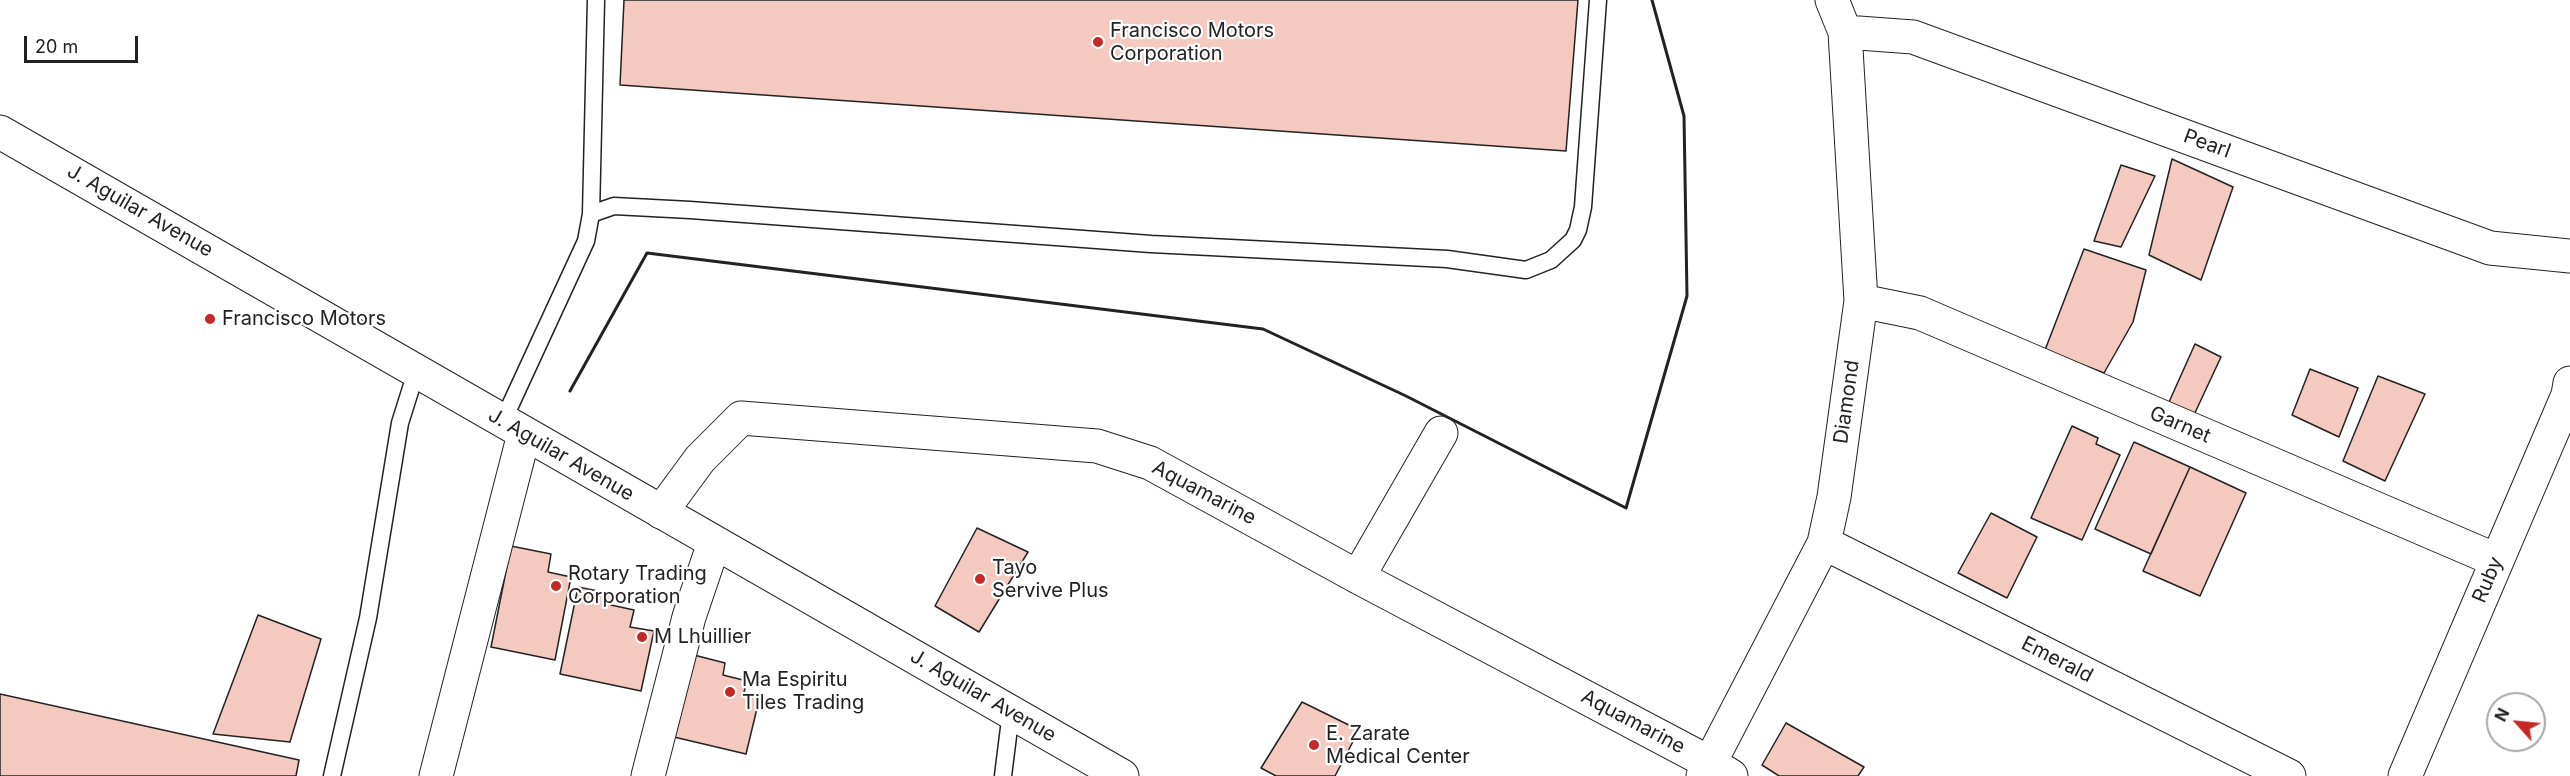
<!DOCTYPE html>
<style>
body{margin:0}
#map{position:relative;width:2570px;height:776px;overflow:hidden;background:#fff;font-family:Inter,sans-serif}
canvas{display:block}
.north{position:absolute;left:2486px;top:692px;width:60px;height:60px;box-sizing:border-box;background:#fff;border:2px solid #a7a7a7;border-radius:50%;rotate:297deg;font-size:16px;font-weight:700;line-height:24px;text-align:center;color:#222}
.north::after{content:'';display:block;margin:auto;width:21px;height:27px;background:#c62828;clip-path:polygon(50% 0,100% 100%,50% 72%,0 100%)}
.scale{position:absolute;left:24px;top:36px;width:114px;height:27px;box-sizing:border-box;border:3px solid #222;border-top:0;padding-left:8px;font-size:18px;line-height:21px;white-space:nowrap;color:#222;-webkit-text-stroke:4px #fff;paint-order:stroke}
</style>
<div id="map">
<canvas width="2570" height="776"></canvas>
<div class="north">N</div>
<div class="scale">20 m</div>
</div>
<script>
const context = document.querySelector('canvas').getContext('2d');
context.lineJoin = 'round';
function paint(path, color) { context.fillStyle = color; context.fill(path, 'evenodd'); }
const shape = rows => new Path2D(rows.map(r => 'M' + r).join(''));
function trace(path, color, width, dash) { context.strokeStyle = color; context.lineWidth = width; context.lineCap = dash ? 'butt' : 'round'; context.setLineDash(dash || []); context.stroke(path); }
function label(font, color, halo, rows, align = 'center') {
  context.font = font + ' Inter,sans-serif'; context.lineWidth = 4.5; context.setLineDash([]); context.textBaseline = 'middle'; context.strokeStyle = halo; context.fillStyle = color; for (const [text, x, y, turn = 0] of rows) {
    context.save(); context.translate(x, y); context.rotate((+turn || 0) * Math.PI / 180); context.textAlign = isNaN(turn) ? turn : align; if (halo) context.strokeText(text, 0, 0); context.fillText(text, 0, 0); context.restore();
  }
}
const building = shape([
 [624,0,1578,0,1566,151,620,85,624,0],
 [2172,159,2233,187,2201,280,2149,255,2172,159],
 [2121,165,2155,176,2121,247,2094,241,2121,165],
 [2084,249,2146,270,2133,322,2104,373,2045,350,2084,249],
 [2195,344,2221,357,2193,417,2169,402,2195,344],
 [2310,369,2358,388,2339,437,2292,415,2310,369],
 [2378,376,2425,394,2385,481,2343,461,2378,376],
 [2072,426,2098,438,2096,444,2120,455,2082,540,2031,518,2072,426],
 [2134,442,2190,467,2151,554,2095,529,2134,442],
 [2190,467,2246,493,2200,596,2143,571,2190,467],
 [1991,513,2037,537,2007,598,1958,573,1991,513],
 [977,528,1028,552,979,632,935,606,977,528],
 [511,546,551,554,548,572,571,577,555,660,491,647,511,546],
 [578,587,613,594,611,605,634,610,630,627,654,631,641,691,560,674,578,587],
 [258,615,321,639,290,742,213,734,258,615],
 [694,655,725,663,723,675,747,681,744,692,760,696,746,754,674,737,694,655],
 [0,694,299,760,296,776,0,776,0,694],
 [1302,702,1359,730,1335,776,1276,776,1261,768,1302,702],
 [1786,723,1864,767,1858,776,1779,776,1762,765,1786,723]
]);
paint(building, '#f3c9c0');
trace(building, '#222', 1.5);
const service = shape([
 [591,214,614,206,690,210,1151,244,1447,259,1526,270,1551,260,1573,240,1578,230,1583,207,1598,0],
 [503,421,586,241,591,214,596,0],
 [332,776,368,618,400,423,417,369],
 [1003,776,1011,712]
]);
const minor = shape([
 [1845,32,1913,37,2490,248,2570,256],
 [1861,301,1920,313,2496,560],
 [661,512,700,459,741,418,1097,446,1150,463,1358,577,1710,763,1731,776],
 [1824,543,2289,776],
 [1358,577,1441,433],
 [436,776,524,434],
 [648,776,689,617,714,543],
 [1703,776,1824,543,1834,497,1861,301,1845,32,1832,0],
 [2405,776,2568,395,2570,383]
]);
const secondary = shape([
 [0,132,1122,776]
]);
trace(service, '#222', 19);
trace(minor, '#222', 35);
trace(secondary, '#222', 35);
trace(service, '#fff', 16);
trace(minor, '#fff', 33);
trace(secondary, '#fff', 33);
trace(shape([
 [570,391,647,253,1263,329,1406,396,1626,508,1687,296,1684,116,1652,0]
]), '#222', 3);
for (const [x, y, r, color] of [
 [1098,42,6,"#c62828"],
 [210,319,6,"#c62828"],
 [980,579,6,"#c62828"],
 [556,586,6,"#c62828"],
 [642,637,6,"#c62828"],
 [730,692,6,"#c62828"],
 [1314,745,6,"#c62828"]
]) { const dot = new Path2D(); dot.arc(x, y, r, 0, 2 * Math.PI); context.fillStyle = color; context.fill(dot); trace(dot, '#fff', 2); }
label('20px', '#222', '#fff', [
 ["Francisco Motors",1110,31],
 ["Corporation",1110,54],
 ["Francisco Motors",222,319],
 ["Tayo",992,568],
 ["Servive Plus",992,591],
 ["Rotary Trading",568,574],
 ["Corporation",568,597],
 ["M Lhuillier",654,637],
 ["Ma Espiritu",742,680],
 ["Tiles Trading",742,703],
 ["E. Zarate",1326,734],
 ["Medical Center",1326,757]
], 'left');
label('20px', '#222', '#fff', [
 ["Pearl",2207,144,20],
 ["J. Aguilar Avenue",140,211,30],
 ["Diamond",1847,402,-82],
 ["Garnet",2180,425,23],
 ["J. Aguilar Avenue",561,455,30],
 ["Aquamarine",1204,493,28],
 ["Ruby",2488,580,-67],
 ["Emerald",2057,660,27],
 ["J. Aguilar Avenue",983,696,30],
 ["Aquamarine",1633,722,28]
]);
</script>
